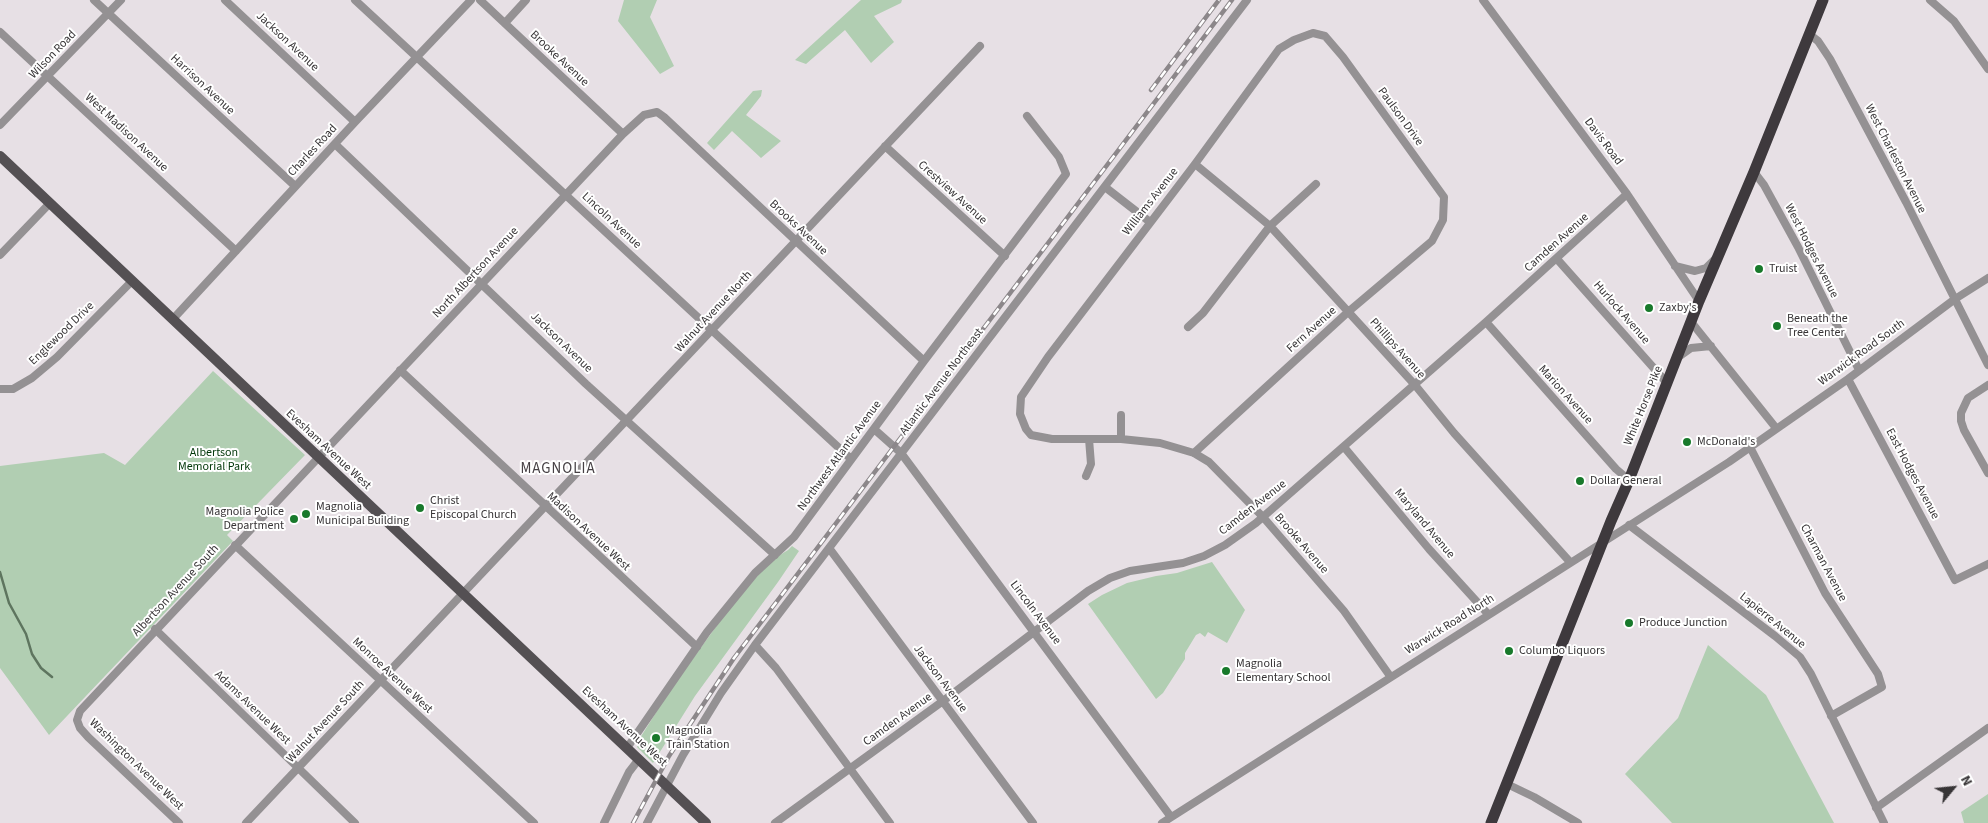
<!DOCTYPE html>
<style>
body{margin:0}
#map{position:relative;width:1988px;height:823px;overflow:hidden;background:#e7e0e5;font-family:"Source Sans 3",sans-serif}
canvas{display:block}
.north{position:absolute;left:1928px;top:763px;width:50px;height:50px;-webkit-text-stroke:4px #fff;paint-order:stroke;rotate:62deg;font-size:14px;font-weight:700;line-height:20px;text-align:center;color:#373436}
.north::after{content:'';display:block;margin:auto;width:18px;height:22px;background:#373436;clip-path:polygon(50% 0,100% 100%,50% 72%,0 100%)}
</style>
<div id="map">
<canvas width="1988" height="823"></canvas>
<div class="north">N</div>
</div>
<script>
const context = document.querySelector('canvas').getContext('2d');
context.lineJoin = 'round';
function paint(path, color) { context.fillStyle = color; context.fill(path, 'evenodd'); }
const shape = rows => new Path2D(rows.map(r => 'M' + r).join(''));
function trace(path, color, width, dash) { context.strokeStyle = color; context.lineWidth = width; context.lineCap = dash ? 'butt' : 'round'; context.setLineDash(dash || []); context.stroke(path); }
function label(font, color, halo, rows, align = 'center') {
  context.font = font + ' "Source Sans 3",sans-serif'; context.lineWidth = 4; context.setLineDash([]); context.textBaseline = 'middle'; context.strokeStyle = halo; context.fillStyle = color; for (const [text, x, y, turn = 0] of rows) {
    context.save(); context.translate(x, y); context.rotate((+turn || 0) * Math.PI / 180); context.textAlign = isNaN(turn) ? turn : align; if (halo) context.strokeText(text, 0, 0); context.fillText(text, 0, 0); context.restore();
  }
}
paint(shape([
 [624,0,657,0,650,17,674,66,660,74,618,21],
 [861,0,902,0,901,3,874,16,894,42,871,63,845,30,806,64,795,60],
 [762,90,761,96,746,115,781,141,761,158,732,131,714,150,707,143,753,91],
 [213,371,305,455,227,535,233,541,49,735,0,668,0,466,104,453,125,465],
 [792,546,799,551,778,582,695,696,653,763,637,747,640,738,672,687,737,598,772,560,788,550],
 [1212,562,1245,610,1227,643,1208,632,1205,637,1200,633,1196,635,1185,653,1185,659,1163,693,1156,699,1088,604,1102,595,1127,583,1156,576,1177,573],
 [1708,645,1766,695,1834,823,1672,823,1625,774,1678,718],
 [1988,794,1988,823,1964,823,1961,812]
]), '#b1ceb2');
trace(shape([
 [0,572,9,603,26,634,32,654,41,668,52,677]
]), '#5e755f', 2.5);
trace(shape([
 [94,0,295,186],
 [225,0,355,122],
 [355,0,851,459],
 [480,0,623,134],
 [1483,0,1627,194,1699,301],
 [1930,0,1954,21,1988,69],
 [505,23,526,0],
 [0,32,236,251],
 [1809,34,1818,41,1830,59,1906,202,1988,365],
 [0,125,121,0],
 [335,144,586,384,775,555],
 [885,146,1005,256],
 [1195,164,1270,226,1415,385,1454,433,1570,562],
 [1754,172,1764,185,1798,247,1859,370],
 [1105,187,1150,222],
 [0,255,50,203],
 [1557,259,1667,383],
 [1675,266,1695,271,1706,268,1715,259],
 [173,319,355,122,471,0],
 [1486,322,1616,469,1629,480],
 [1692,323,1776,428],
 [1188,327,1203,313,1270,226,1316,184],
 [1677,358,1691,348,1711,346],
 [400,370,697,647],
 [1848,379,1955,580,1988,564],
 [1988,385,1968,398,1961,413,1961,421,1964,430,1988,473],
 [0,389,13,389,32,378,57,357,132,281],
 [874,429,901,453,1171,817],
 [1121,439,1121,415],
 [1344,447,1429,549,1488,614],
 [1750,447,1825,593,1878,674,1882,687,1831,716],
 [1194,453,1348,312,1432,241,1443,220,1444,197,1343,57,1325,36,1313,33,1294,40,1279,49,1195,164,1048,357,1021,397,1020,414,1026,429,1031,435,1052,439,1121,439,1160,443,1194,453,1209,462,1263,517,1344,611,1390,676],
 [1086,476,1091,464,1089,439],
 [1629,525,1775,636,1800,657,1811,674,1884,823],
 [235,545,534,823],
 [829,548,1033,823],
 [155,629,355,823],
 [755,645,776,668,890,823],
 [627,748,707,632,755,573,794,537,924,361,1066,174,1059,157,1027,116],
 [1507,784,1534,797,1578,823],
 [1876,808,1988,728],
 [179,823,88,737,80,728,77,720,80,711,623,134,644,115,657,112,664,117,924,361],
 [246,823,980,46],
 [604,823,629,772,639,759],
 [647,823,683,755,721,693,755,645,1247,0],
 [775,823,943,701,1088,591,1110,578,1130,571,1183,563,1204,556,1225,545,1256,523,1486,322,1627,194],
 [1162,823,1729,462,1848,379,1955,299,1988,278]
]), '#949193', 8);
trace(shape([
 [0,156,706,823]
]), '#545053', 10);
trace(shape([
 [1491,823,1611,521,1629,480,1699,301,1754,172,1823,0]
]), '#3e393d', 11);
const rail = shape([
 [1151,90,1219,0],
 [633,823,669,756,734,658,1232,0]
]);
trace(rail, '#8c878a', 4.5);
trace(rail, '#fff', 2.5, [8]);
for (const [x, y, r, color] of [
 [1759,269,5,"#18792b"],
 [1649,308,5,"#18792b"],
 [1777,326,5,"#18792b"],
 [1687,442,5,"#18792b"],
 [1580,481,5,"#18792b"],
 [420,508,5,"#18792b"],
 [306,514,5,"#18792b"],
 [294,519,5,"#18792b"],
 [1629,623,5,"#18792b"],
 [1509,651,5,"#18792b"],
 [1226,671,5,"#18792b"],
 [656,738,5,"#18792b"]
]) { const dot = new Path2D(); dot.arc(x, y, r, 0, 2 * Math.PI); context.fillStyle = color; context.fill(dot); trace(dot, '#fff', 2); }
label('12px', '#373436', '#fff', [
 ["Jackson Avenue",287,42,43],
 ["Wilson Road",53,55,-46],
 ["Brooke Avenue",559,59,43],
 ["Harrison Avenue",202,85,43],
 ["Paulson Drive",1400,117,54],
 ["West Madison Avenue",126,133,43],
 ["Davis Road",1603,142,53],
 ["Charles Road",313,151,-47],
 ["West Charleston Avenue",1895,159,63],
 ["Crestview Avenue",952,193,42],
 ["Williams Avenue",1151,202,-52],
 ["Lincoln Avenue",611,221,43],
 ["Brooks Avenue",798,228,43],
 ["Camden Avenue",1557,243,-42],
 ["West Hodges Avenue",1811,251,63],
 ["North Albertson Avenue",476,273,-47],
 ["Walnut Avenue North",714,312,-47],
 ["Hurlock Avenue",1621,313,49],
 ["Fern Avenue",1312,330,-42],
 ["Englewood Drive",62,334,-44],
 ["Jackson Avenue",561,343,44],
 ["Phillips Avenue",1397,349,48],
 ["Warwick Road South",1862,353,-36],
 ["Atlantic Avenue Northeast",942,382,-53],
 ["Marion Avenue",1565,395,48],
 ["White Horse Pike",1644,406,-68],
 ["Evesham Avenue West",328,450,43],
 ["Northwest Atlantic Avenue",840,456,-54],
 ["East Hodges Avenue",1912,474,62],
 ["Camden Avenue",1253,508,-38],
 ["Maryland Avenue",1424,524,50],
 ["Madison Avenue West",588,532,43],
 ["Brooke Avenue",1301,544,49],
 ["Charman Avenue",1823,563,62],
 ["Albertson Avenue South",176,591,-47],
 ["Lincoln Avenue",1035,613,53],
 ["Lapierre Avenue",1772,621,39],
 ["Warwick Road North",1450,625,-32],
 ["Monroe Avenue West",392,676,43],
 ["Jackson Avenue",940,679,53],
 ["Adams Avenue West",252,708,44],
 ["Camden Avenue",898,720,-36],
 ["Walnut Avenue South",326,722,-47],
 ["Evesham Avenue West",624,727,43],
 ["Washington Avenue West",136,765,44]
]);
label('12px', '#373436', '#fff', [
 ["Truist",1769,269],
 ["Zaxby's",1659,308],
 ["Beneath the",1787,319],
 ["Tree Center",1787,333],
 ["McDonald's",1697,442],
 ["Dollar General",1590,481],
 ["Christ",430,501],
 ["Episcopal Church",430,515],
 ["Magnolia",316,507],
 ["Municipal Building",316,521],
 ["Magnolia Police",284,512,"right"],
 ["Department",284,526,"right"],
 ["Produce Junction",1639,623],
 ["Columbo Liquors",1519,651],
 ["Magnolia",1236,664],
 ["Elementary School",1236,678],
 ["Magnolia",666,731],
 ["Train Station",666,745]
], 'left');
label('12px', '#003608', '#fff', [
 ["Albertson",214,453],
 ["Memorial Park",214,467]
]);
context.letterSpacing = '1px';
label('15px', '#464044', '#fff', [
 ["MAGNOLIA",558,470]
]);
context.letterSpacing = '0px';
</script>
